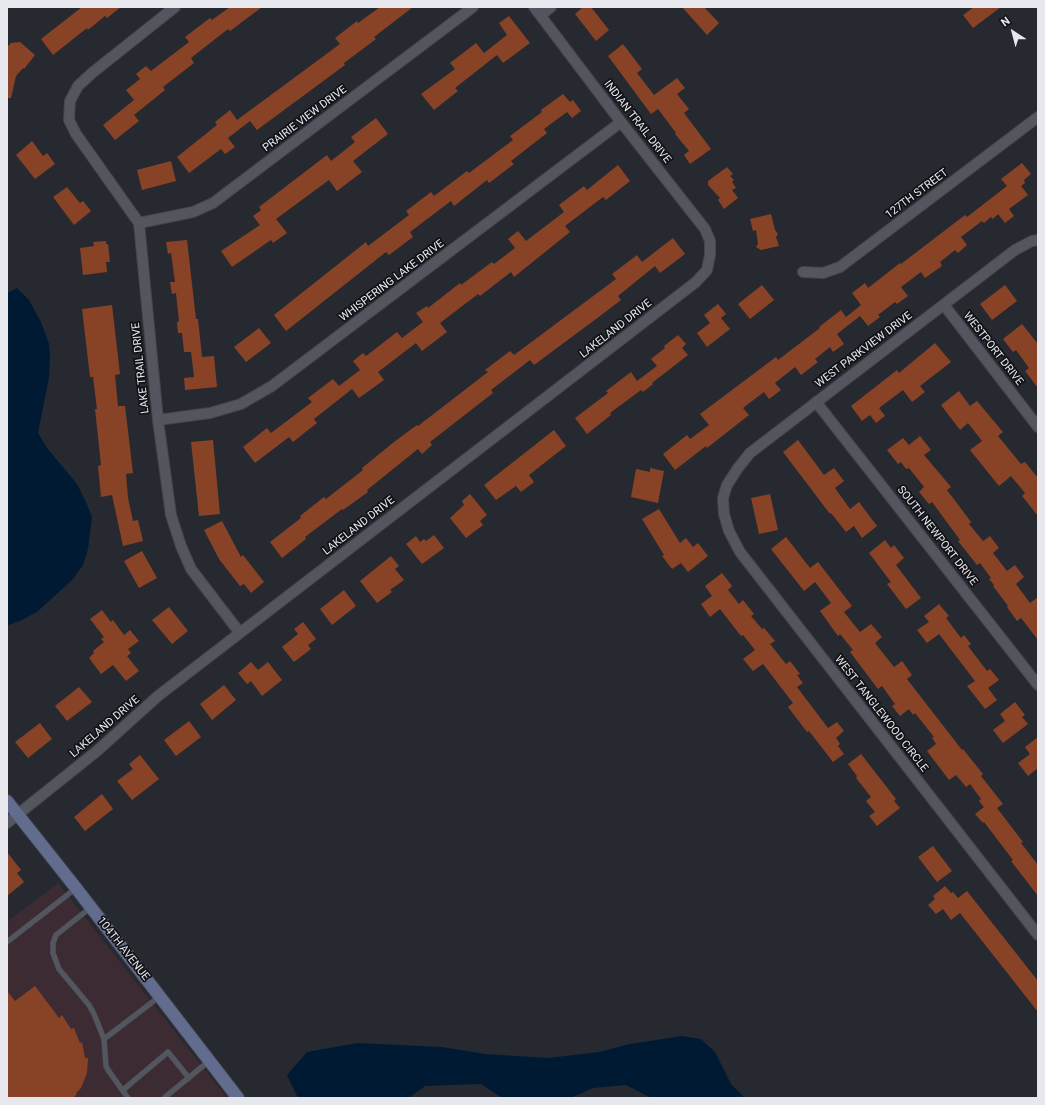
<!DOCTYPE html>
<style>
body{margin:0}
#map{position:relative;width:1045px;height:1105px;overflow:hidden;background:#272931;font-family:Roboto,sans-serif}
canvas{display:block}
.frame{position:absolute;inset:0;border:8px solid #e6e8ed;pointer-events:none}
.north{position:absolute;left:993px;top:12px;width:40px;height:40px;-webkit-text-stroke:3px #111216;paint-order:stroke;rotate:324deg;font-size:11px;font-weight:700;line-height:16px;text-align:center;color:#e6e8ed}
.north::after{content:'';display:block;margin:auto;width:14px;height:18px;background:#e6e8ed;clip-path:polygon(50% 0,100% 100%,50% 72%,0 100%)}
</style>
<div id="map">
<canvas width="1045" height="1105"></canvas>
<div class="frame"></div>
<div class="north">N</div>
</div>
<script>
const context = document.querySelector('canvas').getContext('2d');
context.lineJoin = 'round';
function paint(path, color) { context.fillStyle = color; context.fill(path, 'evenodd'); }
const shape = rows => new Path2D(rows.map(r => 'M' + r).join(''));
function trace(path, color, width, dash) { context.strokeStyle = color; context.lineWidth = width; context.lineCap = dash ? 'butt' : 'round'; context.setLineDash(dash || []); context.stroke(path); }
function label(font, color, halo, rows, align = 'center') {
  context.font = font + ' Roboto,sans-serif'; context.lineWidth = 3.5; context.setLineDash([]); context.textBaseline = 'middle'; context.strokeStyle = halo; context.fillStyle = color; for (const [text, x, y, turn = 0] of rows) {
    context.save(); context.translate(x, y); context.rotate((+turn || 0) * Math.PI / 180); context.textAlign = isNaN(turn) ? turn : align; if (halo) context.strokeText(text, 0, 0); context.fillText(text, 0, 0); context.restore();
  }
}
paint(shape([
 [58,883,227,1098,7,1098,7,922]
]), '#3d2b33');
paint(shape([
 [17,288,29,300,41,322,49,344,50,357,49,378,38,433,47,448,77,484,86,502,92,517,88,549,83,565,73,579,37,612,20,621,16,622,7,626,7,293],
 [682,1036,701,1039,715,1052,731,1084,745,1098,651,1098,626,1085,593,1088,571,1098,502,1098,481,1084,425,1086,409,1098,298,1098,287,1075,307,1052,357,1043,442,1047,485,1054,548,1058,599,1052,630,1044]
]), '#001a33');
paint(shape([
 [82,7,121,7,107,18,105,16,88,30,87,28,53,55,41,39],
 [230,7,262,7,230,31,228,29,191,58,194,63,163,87,165,90,134,115,139,121,115,140,103,125,134,100,126,90,140,79,136,74,146,66,151,71,189,42,185,37,210,18,212,20],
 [380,7,413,7,374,37,376,39,344,63,345,65,257,130,250,121,228,138,235,147,225,154,221,149,189,173,177,157,217,125,215,122,230,110,237,120,340,44,335,38,357,21,358,23],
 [583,7,591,7,609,30,596,41,575,14],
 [682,7,704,7,719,23,707,35],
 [974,7,1001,7,973,28,963,15],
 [509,16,530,43,503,63,497,55,455,88,458,91,434,110,421,94,455,69,450,63,476,43,484,53,507,35,499,23],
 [20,42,35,55,24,69,23,68,16,76,11,98,7,98,8,46,11,43],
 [623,44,642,69,637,73,654,95,677,78,685,88,677,94,689,109,684,113,711,149,690,164,684,155,689,151,675,134,676,133,658,109,651,114,608,56],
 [563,94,570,102,573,100,581,111,572,118,567,112,544,129,547,133,511,161,514,164,489,183,487,180,454,206,451,201,410,232,413,237,389,255,386,252,286,331,274,315,366,242,368,246,409,215,406,211,431,192,434,196,467,171,469,173,513,140,510,136,542,112,541,110],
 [376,118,388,134,353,161,362,172,337,191,329,180,276,219,287,233,273,243,271,240,232,267,221,251,260,225,253,216,261,210,259,207,327,155,331,161,355,142,351,137],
 [32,141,43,156,47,153,55,164,35,179,16,155],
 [171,161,176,181,142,190,137,170],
 [1022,163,1031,174,1024,180,1025,183,1021,186,1028,195,1009,209,1014,216,1005,223,998,214,993,219,991,217,984,223,982,221,961,237,967,245,958,253,955,250,940,262,942,266,925,278,921,272,901,287,908,296,897,304,895,302,878,315,880,317,868,326,860,316,837,334,844,344,833,352,830,347,815,359,818,362,801,375,795,367,775,383,781,390,769,399,764,392,743,408,749,415,707,448,706,446,675,470,663,454,687,435,690,439,709,425,700,414,776,357,778,360,820,328,819,327,841,310,846,317,861,305,852,293,865,283,868,288,900,263,901,264,965,215,967,217,1007,186,1001,179],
 [618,165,630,181,606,200,603,197,565,226,570,232,514,277,511,272,480,296,478,294,440,323,447,332,422,351,416,343,378,372,384,380,359,398,352,389,314,419,317,423,293,442,289,437,255,463,243,447,267,428,271,433,312,402,308,398,333,379,339,386,360,370,353,361,363,353,366,356,397,332,402,338,423,322,416,313,427,306,428,308,460,283,461,285,492,262,494,264,515,248,508,239,518,231,526,241,564,212,559,205,584,186,587,190],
 [727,167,733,174,730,176,734,180,732,182,736,188,732,190,738,198,724,209,718,200,720,198,708,185,708,181],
 [67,187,80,203,83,201,91,211,74,225,53,197],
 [771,214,775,230,778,234,776,237,779,246,761,250,756,247,758,244,756,230,753,231,750,219],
 [673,238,685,254,660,273,655,266,618,296,621,300,596,319,534,365,530,360,491,390,493,393,430,442,432,445,422,454,418,449,367,490,368,492,343,510,342,509,305,537,306,539,282,558,270,542,301,518,300,516,324,497,326,499,363,470,362,468,394,442,417,425,418,426,488,372,485,370,510,351,514,355,616,279,612,274,637,255,642,262],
 [187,240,196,319,198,319,202,357,214,356,217,387,185,390,184,378,194,377,191,352,184,352,182,333,178,333,177,322,179,321,176,293,172,294,170,282,175,282,171,253,168,254,166,242],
 [106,241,106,244,108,244,110,262,106,262,107,272,83,275,80,248,94,246,93,242],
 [762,285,774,300,750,319,738,304],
 [1005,285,1017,301,992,320,980,304],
 [718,304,726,314,721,318,730,329,707,347,697,333,710,323,704,315],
 [112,305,120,374,115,375,118,406,125,406,133,473,126,474,128,498,133,521,138,520,143,541,123,546,112,495,101,497,98,466,101,465,95,409,97,409,93,377,90,377,82,309],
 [1022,324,1038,344,1038,388,1025,371,1029,368,1016,350,1013,352,1003,339],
 [259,328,271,343,246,362,234,347],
 [678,335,686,344,682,348,688,355,652,383,653,384,643,392,641,390,610,413,611,415,587,434,575,418,608,393,606,391,631,372,637,381,657,366,651,359,665,348,664,346],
 [935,343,951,362,920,386,925,392,912,402,903,390,879,408,885,416,876,423,870,415,862,421,851,406,897,370,899,373],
 [959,391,970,406,977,401,1003,432,998,436,1021,464,1025,462,1038,478,1038,516,1022,496,1025,493,1011,476,999,486,970,450,982,441,968,423,960,430,941,405],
 [554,430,566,446,529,475,534,482,521,492,516,486,496,500,484,485],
 [920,436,931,450,924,455,951,487,947,490,971,522,969,524,983,541,990,536,999,548,993,553,1007,571,1015,565,1024,577,1016,584,1030,603,1038,597,1038,640,1021,618,1017,621,1007,607,1008,606,993,586,994,585,989,579,991,578,980,563,977,565,958,541,960,540,932,502,929,504,919,492,924,487,909,468,906,469,901,462,898,464,887,450,903,438,909,445],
 [213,440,220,514,199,516,191,442],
 [798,440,824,475,834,468,844,481,835,488,850,509,859,502,877,526,862,538,854,526,846,532,831,513,830,514,783,452],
 [650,468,664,471,658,503,631,497,636,469,650,472],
 [470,494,487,515,480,521,483,525,466,538,450,518,464,505,462,501],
 [770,494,778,530,759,534,751,498],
 [659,509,680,543,686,538,693,547,698,543,708,556,688,572,681,563,672,569,662,556,664,555,642,519],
 [222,521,241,557,243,555,264,582,251,593,244,584,240,586,219,559,204,530],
 [434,535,444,548,422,564,406,544,416,536,420,542,424,539,426,541],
 [786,537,810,568,818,562,852,606,844,612,860,632,871,624,882,637,875,643,894,667,902,661,912,675,907,679,962,750,963,749,983,774,981,776,1003,804,997,808,1023,842,1021,843,1038,865,1038,896,1011,861,1013,860,984,822,983,823,975,814,984,807,979,801,981,799,970,784,966,787,956,775,949,780,927,751,936,744,932,738,934,737,915,713,913,715,909,709,900,716,892,706,895,704,882,686,878,689,850,652,853,650,840,634,838,636,820,611,831,603,815,582,804,591,771,549],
 [885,540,891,548,894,545,904,558,896,565,921,598,906,609,887,584,891,582,869,553],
 [142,551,157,578,139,588,124,561],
 [391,556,399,566,395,569,404,580,390,590,392,592,377,603,360,581],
 [722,573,732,586,728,590,739,604,743,600,754,614,751,616,762,629,764,628,775,641,770,644,786,664,790,661,800,674,797,675,803,683,797,687,828,728,837,722,844,731,836,738,840,744,838,746,844,754,833,762,809,731,807,732,788,707,793,703,763,664,753,671,743,659,755,650,743,635,741,636,720,609,710,617,701,604,712,596,705,586],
 [344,590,356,606,332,625,320,609],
 [939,604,949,616,946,618,961,638,964,635,971,644,968,646,987,671,990,669,999,680,988,688,997,700,985,709,967,686,975,681,939,634,927,643,917,630,929,622,924,616],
 [169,607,188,631,172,644,152,620],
 [102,610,111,622,113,620,124,635,130,630,139,641,128,649,131,653,127,656,139,671,126,681,113,665,101,674,89,658,94,653,93,651,104,642,101,639,104,637,90,619],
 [303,622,316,639,308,645,311,649,294,662,282,647,298,634,294,629],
 [251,662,258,670,268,662,282,680,262,696,251,681,247,684,238,673],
 [224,685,236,700,212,720,200,704],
 [79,687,92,702,67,721,55,706],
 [1015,702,1025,715,1022,717,1028,724,1003,743,993,730,1005,721,1000,714],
 [189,721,201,737,176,756,164,740],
 [40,723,52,739,28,758,15,742],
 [1038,737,1038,768,1028,776,1018,763,1030,754,1025,747],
 [861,754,896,799,894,801,900,808,877,826,869,816,875,812,866,801,871,797,856,778,857,776,848,764],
 [140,755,159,779,132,800,117,781,133,769,129,764],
 [102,794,113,809,85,831,74,817],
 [933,846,952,871,937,882,918,857],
 [7,852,21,870,17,873,24,882,7,896],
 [945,886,951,893,953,892,958,898,967,891,1038,981,1038,1012,960,913,951,920,943,909,936,914,928,905,935,899,933,896],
 [35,986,59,1018,62,1015,71,1029,74,1028,80,1043,82,1042,85,1058,88,1058,87,1073,81,1088,76,1093,77,1094,73,1098,7,1098,7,991,15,1001]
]), '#884326');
const lane = shape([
 [90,908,56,935,53,943,53,953,59,969,89,1005,94,1014,104,1039],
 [7,942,75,889],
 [123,1090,168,1052,189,1078],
 [128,1098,108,1070,106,1066,104,1039,159,997],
 [164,1098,209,1061]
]);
const street = shape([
 [175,7,92,73,78,86,70,101,69,120,76,134,139,223,158,420,171,515,181,546,191,569,240,633],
 [541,15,551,7],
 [139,223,193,212,213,203,473,7],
 [1038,240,1032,241,1015,250,750,453,738,468,727,485,723,498,724,514,729,531,740,552,1038,935],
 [803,272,823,273,840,267,1038,117],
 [944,305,1038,427],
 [816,402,1038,685],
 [158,420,210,413,241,404,272,386,621,122],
 [7,823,97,751,158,696,696,282,707,270,710,255,710,241,705,229,621,122,534,7]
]);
const secondary = shape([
 [7,801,76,888,238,1098]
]);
trace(lane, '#43454c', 6);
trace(street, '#43454c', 12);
trace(secondary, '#43454c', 14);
trace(lane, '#53565f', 5);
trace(street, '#53565f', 10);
trace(secondary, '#626c8e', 12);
label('11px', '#e6e8ed', '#111216', [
 ["PRAIRIE VIEW DRIVE",305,119,-37],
 ["INDIAN TRAIL DRIVE",637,122,52],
 ["127TH STREET",917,194,-37],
 ["WHISPERING LAKE DRIVE",392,281,-37],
 ["LAKELAND DRIVE",616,329,-38],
 ["WESTPORT DRIVE",993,349,52],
 ["WEST PARKVIEW DRIVE",864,350,-37],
 ["LAKE TRAIL DRIVE",141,368,-96],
 ["LAKELAND DRIVE",359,526,-38],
 ["SOUTH NEWPORT DRIVE",937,536,52],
 ["WEST TANGLEWOOD CIRCLE",881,714,52],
 ["LAKELAND DRIVE",105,727,-41],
 ["104TH AVENUE",123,949,52]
]);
</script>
